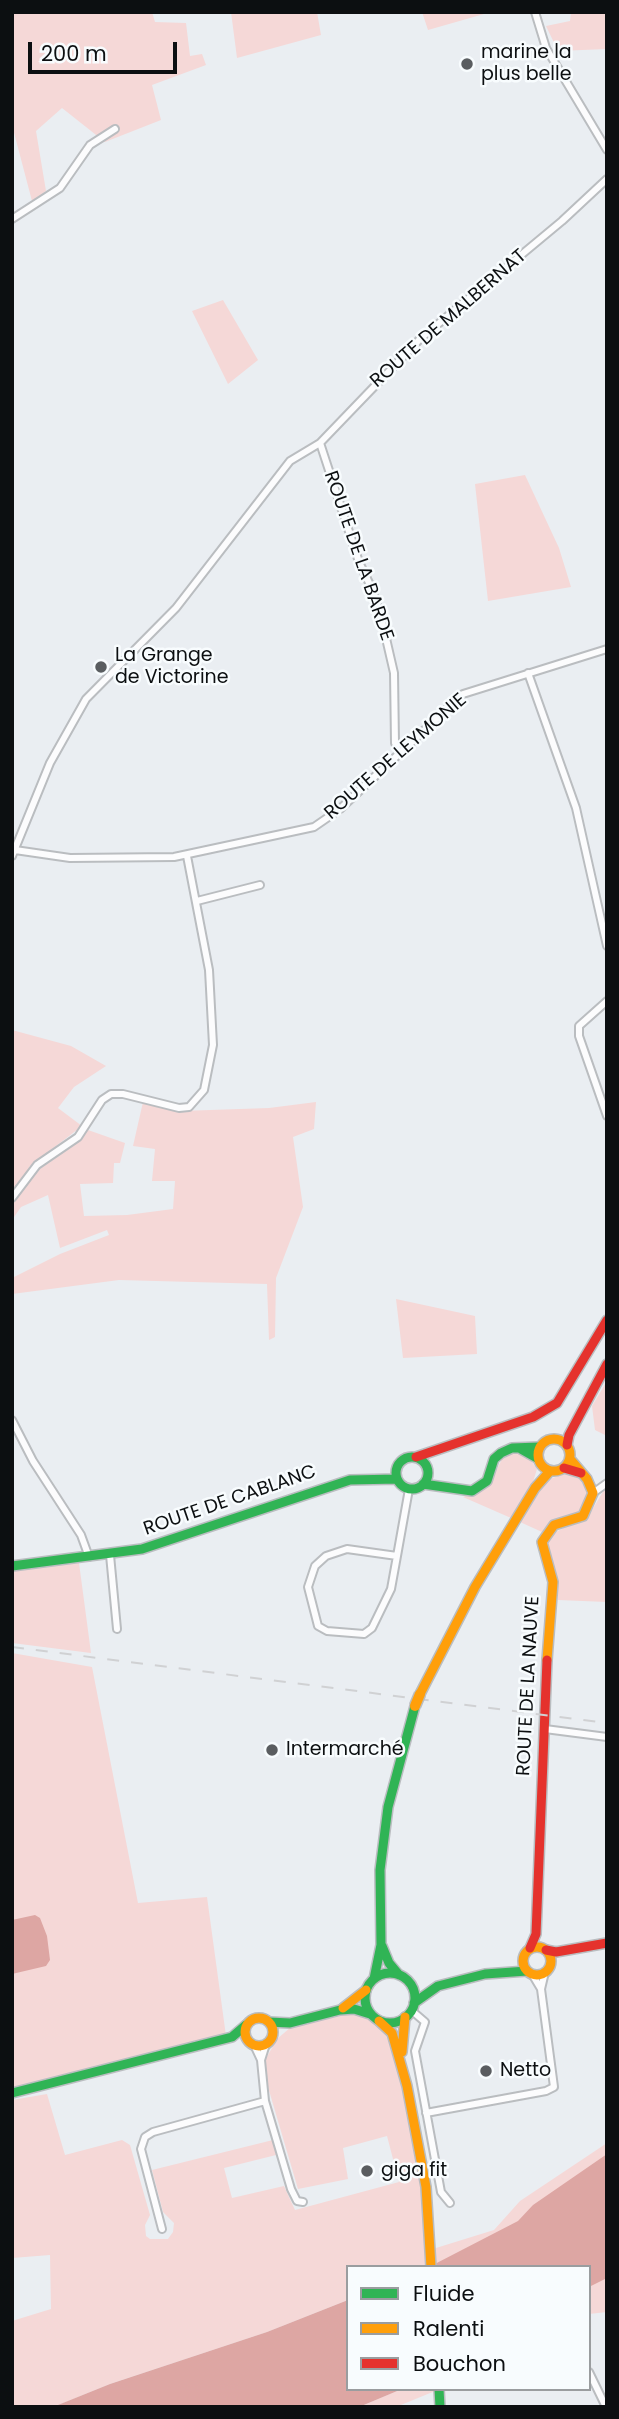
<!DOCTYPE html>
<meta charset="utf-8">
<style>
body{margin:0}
#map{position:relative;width:619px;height:2419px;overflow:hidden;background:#eaeef2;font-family:Poppins,sans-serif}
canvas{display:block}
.frame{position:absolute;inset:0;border:14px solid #0c0f11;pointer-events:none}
.legend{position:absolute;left:346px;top:2265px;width:245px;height:126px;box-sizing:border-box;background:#f8fcfe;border:2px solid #9a9d9f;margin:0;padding:9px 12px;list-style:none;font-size:21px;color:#0c0f11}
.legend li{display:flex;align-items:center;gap:14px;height:35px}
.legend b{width:35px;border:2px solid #9a9d9f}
.scale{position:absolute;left:28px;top:42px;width:149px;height:32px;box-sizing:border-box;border:4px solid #0c0f11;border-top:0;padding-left:9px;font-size:21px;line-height:24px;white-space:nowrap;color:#0c0f11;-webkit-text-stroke:5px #f8fcfe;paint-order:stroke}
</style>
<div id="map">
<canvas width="619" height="2419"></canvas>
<div class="frame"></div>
<ul class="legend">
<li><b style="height:9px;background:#30b455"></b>Fluide</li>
<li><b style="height:9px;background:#ff9f0a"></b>Ralenti</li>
<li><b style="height:9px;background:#e5322d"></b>Bouchon</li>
</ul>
<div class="scale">200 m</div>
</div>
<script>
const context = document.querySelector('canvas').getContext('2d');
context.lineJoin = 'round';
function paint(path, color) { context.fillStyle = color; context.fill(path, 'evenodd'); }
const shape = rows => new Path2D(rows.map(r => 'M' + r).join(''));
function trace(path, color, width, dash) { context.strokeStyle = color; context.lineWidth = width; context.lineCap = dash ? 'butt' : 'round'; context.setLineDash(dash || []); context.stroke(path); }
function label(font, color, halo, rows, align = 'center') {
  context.font = font + ' Poppins,sans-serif'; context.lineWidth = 5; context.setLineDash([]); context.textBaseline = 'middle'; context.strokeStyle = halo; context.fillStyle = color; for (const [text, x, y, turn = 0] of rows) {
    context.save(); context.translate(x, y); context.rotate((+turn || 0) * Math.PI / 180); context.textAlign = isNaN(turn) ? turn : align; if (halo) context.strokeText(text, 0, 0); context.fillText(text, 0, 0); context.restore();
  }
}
paint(shape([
 [12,12,152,12,155,22,186,23,190,56,202,54,206,65,152,85,161,120,105,142,62,108,36,131,46,191,32,201,12,125],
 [231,12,317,12,321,35,237,58],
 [422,12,491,12,428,30],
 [571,12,607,12,607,49,558,51,546,26,570,21],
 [223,300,258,360,228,384,192,311],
 [525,475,559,548,571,587,488,601,475,484],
 [12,1030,71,1046,106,1066,74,1087,58,1108,82,1126,29,1167,38,1170,71,1147,88,1130,125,1143,120,1163,114,1163,113,1183,80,1184,84,1216,127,1215,173,1209,175,1181,152,1181,155,1149,133,1146,143,1102,181,1111,269,1108,316,1102,314,1129,293,1137,303,1207,276,1278,275,1337,269,1340,267,1284,119,1280,12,1294,12,1278,60,1254,109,1235,107,1230,60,1248,48,1195,21,1207,12,1220],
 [396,1299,475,1316,477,1354,403,1358],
 [607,1381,607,1436,595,1430,592,1406],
 [516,1452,529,1458,537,1469,533,1482,511,1518,463,1497,488,1487,502,1459],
 [567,1473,581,1480,587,1488,589,1494,584,1508,577,1514,549,1523,542,1532,520,1522,547,1480],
 [607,1485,607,1602,558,1600,557,1576,547,1547,550,1535,589,1515],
 [79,1563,91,1653,12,1643,12,1570],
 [12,1653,92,1667,138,1903,207,1897,226,2036,12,2088],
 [353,2013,366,2016,387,2033,397,2065,423,2187,426,2267,348,2267,348,2300,267,2332,110,2384,56,2406,12,2407,12,2321,51,2309,50,2255,12,2258,12,2100,47,2094,65,2155,122,2140,130,2145,150,2215,145,2225,146,2236,150,2239,168,2239,173,2232,174,2223,163,2212,152,2170,273,2140,276,2155,224,2168,232,2198,284,2186,295,2210,399,2182,387,2136,343,2148,348,2179,298,2189,268,2087,264,2062,277,2039,291,2027],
 [607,2143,607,2186,448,2265,436,2263,436,2248,494,2230,520,2201],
 [607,2274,607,2312,589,2314,589,2285],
 [402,2389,440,2389,396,2407,359,2407]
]), '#f5d8d7');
paint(shape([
 [35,1915,40,1918,47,1936,50,1960,46,1966,12,1974,12,1920],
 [607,2154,607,2278,589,2287,589,2267,429,2267,518,2221,533,2205],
 [348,2300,348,2389,402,2389,359,2407,53,2407,110,2384,267,2332]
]), '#dda6a3');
const street = shape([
 [535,12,546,48,607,150],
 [12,219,60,188,90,145,115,129],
 [320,443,359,562,372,589,382,621,394,673,395,743,399,753],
 [528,673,576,808,607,946],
 [15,850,70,858,174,857,314,827,340,809,463,694,607,649],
 [12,856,50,763,86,699,176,608,290,461,320,443,420,339,562,221,607,179],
 [197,901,260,885],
 [607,1001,579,1026,579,1036,607,1116],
 [12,1198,37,1165,78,1137,102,1100,111,1094,123,1094,179,1108,189,1107,204,1090,213,1045,209,970,187,856],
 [12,1420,33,1461,81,1535,89,1557],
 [593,1493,607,1483],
 [110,1555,117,1629],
 [397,1556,347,1549,326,1556,315,1566,308,1587,318,1626,327,1631,364,1634,372,1628,391,1589,397,1556,409,1489],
 [545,1729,607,1737],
 [532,1974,541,1989],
 [411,2010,425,2022,415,2051,441,2192,450,2203],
 [254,2045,261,2060,265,2101,291,2189,297,2201,303,2202],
 [261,2060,266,2044],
 [426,2113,546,2091,554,2087,541,1989,545,1972],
 [162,2229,141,2149,145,2137,153,2132,265,2101],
 [589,2372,606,2407]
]);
const fast = shape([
 [521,1449,537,1458],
 '396 1473a16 16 0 1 1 32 0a16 16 0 1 1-32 0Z',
 [423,1484,472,1491,487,1481,494,1459,501,1453,512,1448,539,1447],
 [12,1566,142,1549,350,1480,397,1479],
 [382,1946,389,1963,399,1975],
 '365 1998a25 25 0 1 1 50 0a25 25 0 1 1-50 0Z',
 [374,1979,381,1945,380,1870,388,1807,415,1706],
 [414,2003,438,1986,485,1974,527,1971],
 [269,2022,290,2023,340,2010,354,2009,370,2014],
 [12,2093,232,2037,246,2025],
 [439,2389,440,2407]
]);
const slow = shape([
 '538 1455a16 16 0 1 1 32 0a16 16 0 1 1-32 0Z',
 [547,1660,553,1582,542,1542,554,1525,583,1516,593,1493,587,1479,570,1459],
 [420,1694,475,1587,535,1488,550,1471],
 '523 1961a14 14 0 1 1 28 0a14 14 0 1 1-28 0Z',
 [343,2008,366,1990],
 '245 2032a14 14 0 1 1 28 0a14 14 0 1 1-28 0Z',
 [379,2021,392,2033,407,2086,426,2187,431,2267],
 [402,2052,405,2017]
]);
const jam = shape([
 [567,1445,569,1435,607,1364],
 [416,1457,533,1417,557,1403,607,1320],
 [564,1468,581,1473],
 [530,1948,536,1934,547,1660],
 [546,1950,556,1952,607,1943]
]);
trace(street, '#babdc0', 10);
trace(fast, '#babdc0', 12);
trace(slow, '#babdc0', 12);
trace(jam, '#babdc0', 12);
trace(street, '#fcfcfd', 6);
trace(fast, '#30b455', 9);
trace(slow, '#ff9f0a', 9);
trace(jam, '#e5322d', 9);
trace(shape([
 [12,1647,607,1723]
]), '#d0d1d3', 2, [12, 12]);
const slowBridge = shape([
 [415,1706,420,1694]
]);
trace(slowBridge, '#babdc0', 13, []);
trace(slowBridge, '#ff9f0a', 10);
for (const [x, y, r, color] of [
 [467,64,7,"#5a5d60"],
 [101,667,7,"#5a5d60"],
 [272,1750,7,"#5a5d60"],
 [486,2071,7,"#5a5d60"],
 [367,2171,7,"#5a5d60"]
]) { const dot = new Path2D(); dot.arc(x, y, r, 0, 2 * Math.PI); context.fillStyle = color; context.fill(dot); trace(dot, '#f8fcfe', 2.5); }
label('19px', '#0c0f11', '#f8fcfe', [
 ["marine la",481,53],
 ["plus belle",481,75],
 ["La Grange",115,656],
 ["de Victorine",115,678],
 ["Intermarché",286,1750],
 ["Netto",500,2071],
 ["giga fit",381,2171]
], 'left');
label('19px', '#0c0f11', '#f8fcfe', [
 ["ROUTE DE MALBERNAT",449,319,-41],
 ["ROUTE DE LA BARDE",358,556,71],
 ["ROUTE DE LEYMONIE",396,757,-41],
 ["ROUTE DE CABLANC",230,1501,-19],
 ["ROUTE DE LA NAUVE",529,1686,-87]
]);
</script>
